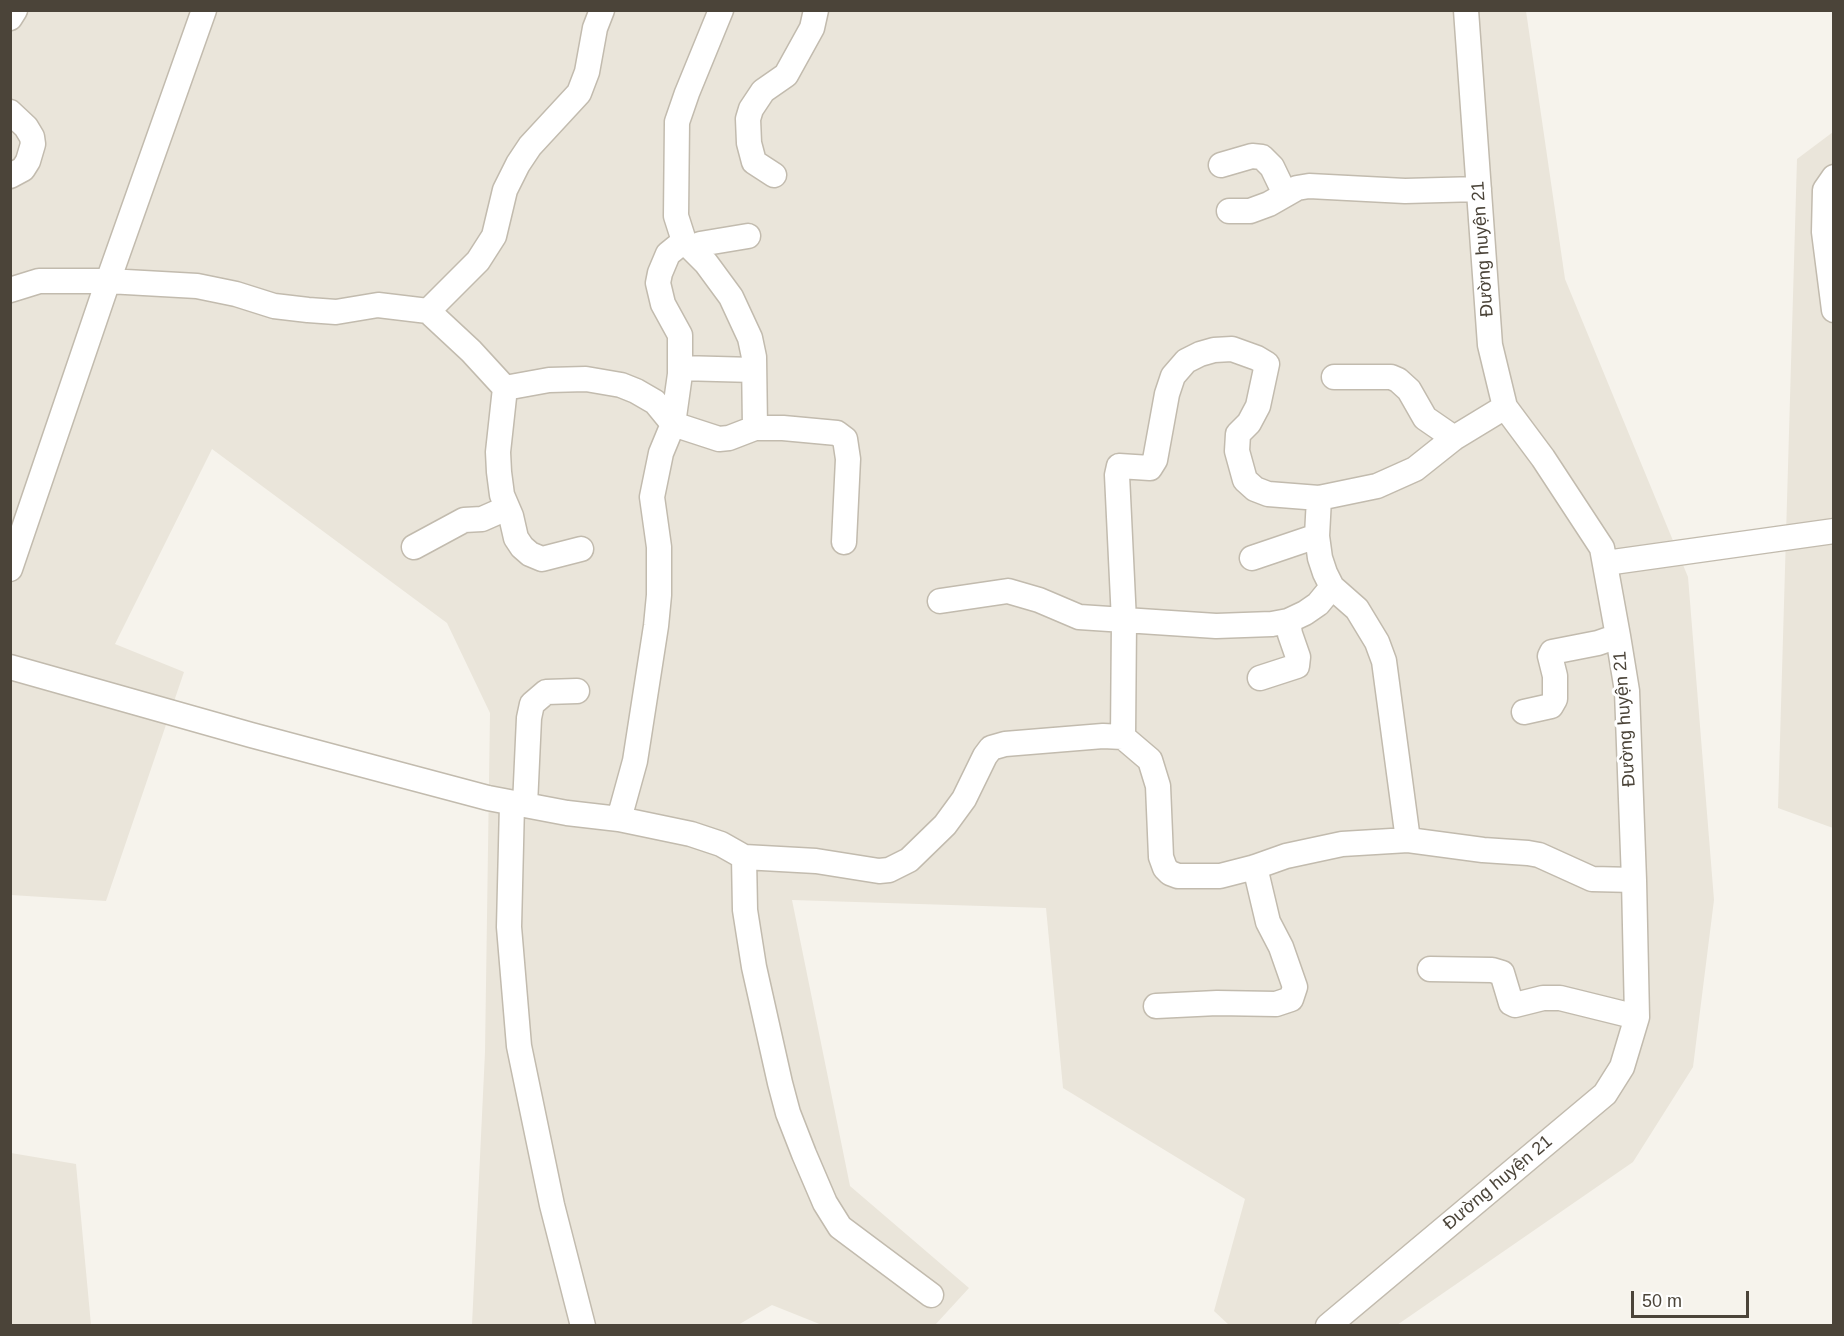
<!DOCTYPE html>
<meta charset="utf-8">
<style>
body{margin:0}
#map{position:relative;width:1844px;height:1336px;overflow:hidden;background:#f6f3ec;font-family:Arial,sans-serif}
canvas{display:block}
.frame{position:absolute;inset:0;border:12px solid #4b4439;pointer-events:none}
.scale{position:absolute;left:1631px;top:1291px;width:118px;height:27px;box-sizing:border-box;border:3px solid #4b4439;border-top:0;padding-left:8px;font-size:18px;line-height:21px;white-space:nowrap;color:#4b4439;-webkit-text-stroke:4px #fff;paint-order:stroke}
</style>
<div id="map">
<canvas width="1844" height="1336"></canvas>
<div class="frame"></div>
<div class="scale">50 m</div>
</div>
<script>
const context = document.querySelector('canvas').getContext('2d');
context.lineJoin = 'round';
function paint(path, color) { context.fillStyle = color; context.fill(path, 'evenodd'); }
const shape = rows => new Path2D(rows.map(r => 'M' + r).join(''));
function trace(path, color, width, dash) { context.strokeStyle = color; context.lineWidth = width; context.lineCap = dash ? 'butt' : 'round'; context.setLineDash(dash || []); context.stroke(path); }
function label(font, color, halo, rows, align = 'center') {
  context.font = font + ' Arial,sans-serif'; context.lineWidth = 6; context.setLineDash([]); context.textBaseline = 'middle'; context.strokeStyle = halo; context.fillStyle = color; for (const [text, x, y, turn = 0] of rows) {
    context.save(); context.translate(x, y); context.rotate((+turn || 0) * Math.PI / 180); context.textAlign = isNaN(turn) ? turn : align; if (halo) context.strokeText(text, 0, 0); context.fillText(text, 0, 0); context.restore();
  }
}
paint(shape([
 [10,11,1526,11,1565,279,1688,577,1714,900,1693,1067,1633,1162,1397,1325,1229,1325,1214,1311,1245,1199,1063,1088,1046,908,792,900,850,1186,969,1288,935,1325,822,1325,772,1305,738,1325,472,1325,485,1052,490,713,447,623,212,449,115,644,184,672,106,901,11,895],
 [1833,132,1833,828,1778,808,1797,159],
 [11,1153,76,1164,91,1325,11,1325]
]), '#eae5da');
const minor = shape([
 [721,10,687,93,677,122,676,216,684,241,706,263,731,297,750,338,754,357,755,428],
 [10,18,15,10],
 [10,112,26,127,32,137,33,144,28,161,23,169,10,176],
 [1221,165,1252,156,1262,157,1272,167,1285,194],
 [774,175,754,162,749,143,748,119,751,109,763,91,786,75,812,28,816,10],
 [1834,177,1825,190,1824,232,1834,310],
 [1229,211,1250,211,1269,204,1297,188,1309,186,1405,191,1479,189],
 [694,249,700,244,748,236],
 [10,290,39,281,108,281,197,286,236,294,274,306,308,310,336,312,378,305,428,311,471,351,505,388,549,380,586,379,621,385,636,391,655,402,673,424,719,439,729,438,755,428,783,428,837,433,845,439,848,459,844,542],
 [428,311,478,261,494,236,505,190,518,164,530,146,579,93,587,72,595,28,602,10],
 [680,368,754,370],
 [1334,377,1391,377,1398,380,1409,390,1425,418,1454,438],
 [505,388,498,452,499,472,502,495,511,516,516,538,522,547,530,554,542,559,581,549],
 [1319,498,1317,536,1320,558,1325,573,1332,587,1357,609,1377,642,1384,661,1408,840],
 [414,547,464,520,482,519,507,508],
 [1252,558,1317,536],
 [1606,563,1834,531],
 [10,569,108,281,204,10],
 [940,601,1008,591,1039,600,1079,617,1216,626,1272,624,1288,621,1305,613,1318,604,1332,587],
 [10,667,251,735,488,798,567,813,619,819,691,834,721,844,744,857,816,861,879,871,889,870,909,860,945,825,964,799,985,756,991,748,1005,744,1103,736,1123,737,1150,760,1158,786,1161,857,1165,868,1170,873,1178,876,1220,876,1255,867,1286,856,1342,844,1408,840,1483,850,1528,853,1539,855,1592,879,1634,880],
 [1260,678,1297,666,1298,657,1290,634,1288,621],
 [1524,712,1551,706,1555,699,1555,676,1550,656,1552,652,1598,643,1618,636],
 [1123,737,1124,621,1117,475,1119,466,1150,468,1155,460,1167,394,1173,376,1186,361,1200,354,1214,350,1232,349,1257,358,1267,364,1258,406,1249,423,1238,434,1237,451,1245,480,1255,489,1268,494,1319,498,1377,486,1415,469,1454,438,1505,407],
 [512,804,509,927,519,1046,552,1205,583,1326],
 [525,805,529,718,532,704,546,692,577,691],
 [619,819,635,761,656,626,659,595,659,547,652,497,661,453,673,424,680,374,680,335,663,304,658,283,660,273,668,254,684,241],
 [744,857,745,910,754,967,780,1083,788,1113,804,1154,825,1203,840,1227,931,1295],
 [1430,969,1492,970,1502,973,1511,1003,1515,1005,1543,998,1560,998,1637,1017],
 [1156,1006,1217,1003,1276,1004,1291,999,1295,987,1281,947,1268,922,1255,867],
 [1328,1326,1605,1094,1622,1067,1637,1017,1634,880,1627,691,1618,636,1602,548,1543,458,1505,407,1490,345,1466,10]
]);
trace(minor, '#c2bbae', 27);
trace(minor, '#fff', 24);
label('18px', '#4b4439', '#fff', [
 ["Đường huyện 21",1483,249,-94],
 ["Đường huyện 21",1625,719,-94],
 ["Đường huyện 21",1498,1183,-40]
]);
</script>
